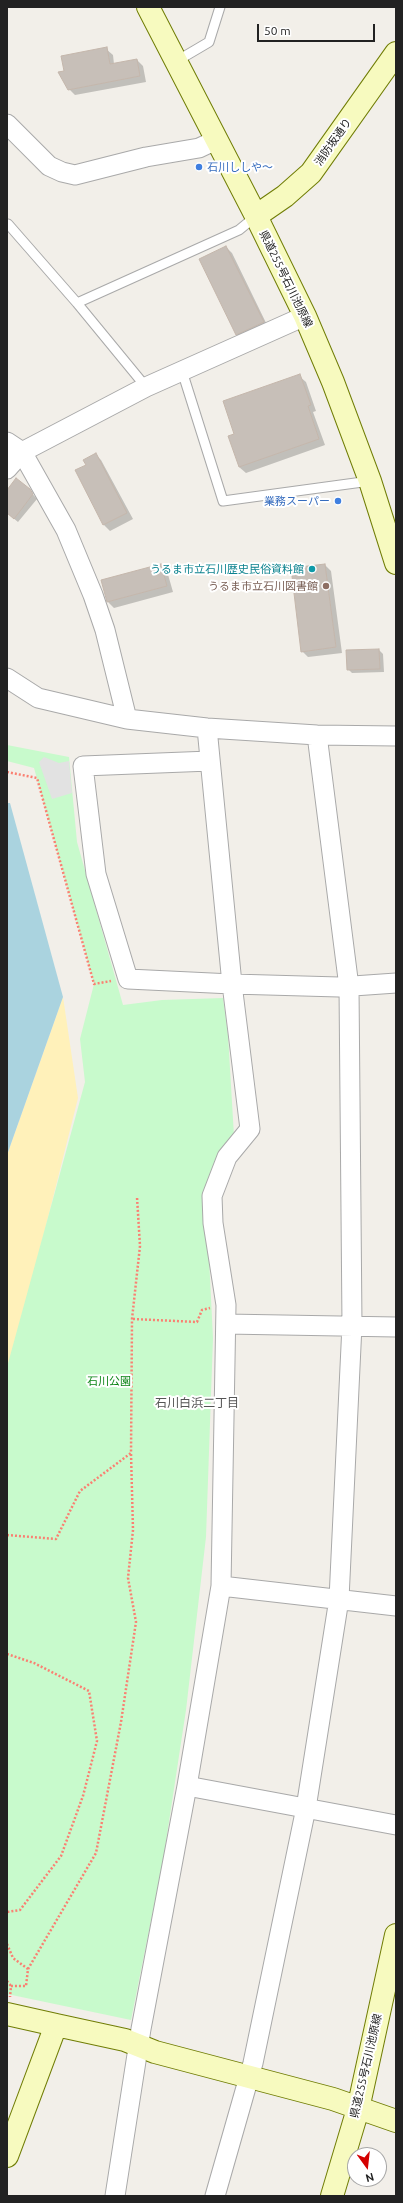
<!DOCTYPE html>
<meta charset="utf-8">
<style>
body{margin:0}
#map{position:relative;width:403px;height:2203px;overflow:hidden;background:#f2efe9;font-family:Ubuntu,sans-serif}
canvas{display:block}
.frame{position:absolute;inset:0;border:8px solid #222;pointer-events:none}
.north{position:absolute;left:347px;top:2147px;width:40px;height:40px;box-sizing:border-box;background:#fff;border:1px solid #a7a7a7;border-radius:50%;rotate:165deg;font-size:11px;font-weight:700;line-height:16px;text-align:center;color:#222}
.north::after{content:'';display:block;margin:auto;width:14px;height:18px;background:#d40000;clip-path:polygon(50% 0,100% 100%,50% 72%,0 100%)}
.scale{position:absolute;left:257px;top:24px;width:118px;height:18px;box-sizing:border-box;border:2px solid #222;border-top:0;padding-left:5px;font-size:12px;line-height:14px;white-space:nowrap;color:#222;-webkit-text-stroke:3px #fff;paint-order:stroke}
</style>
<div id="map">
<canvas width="403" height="2203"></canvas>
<div class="frame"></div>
<div class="north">N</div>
<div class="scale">50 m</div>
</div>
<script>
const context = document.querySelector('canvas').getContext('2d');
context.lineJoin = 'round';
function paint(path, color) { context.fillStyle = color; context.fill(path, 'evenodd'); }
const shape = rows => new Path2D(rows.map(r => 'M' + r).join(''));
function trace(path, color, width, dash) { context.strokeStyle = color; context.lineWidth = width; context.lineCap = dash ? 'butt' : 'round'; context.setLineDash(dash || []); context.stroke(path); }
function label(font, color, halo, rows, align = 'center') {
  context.font = font + ' Ubuntu,"Noto Sans JP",sans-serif'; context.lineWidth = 4; context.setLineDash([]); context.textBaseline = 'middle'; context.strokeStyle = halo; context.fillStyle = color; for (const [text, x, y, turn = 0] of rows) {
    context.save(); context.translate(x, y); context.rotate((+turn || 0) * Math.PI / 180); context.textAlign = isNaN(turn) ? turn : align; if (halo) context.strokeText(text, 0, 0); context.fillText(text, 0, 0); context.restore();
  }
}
paint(shape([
 [63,997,78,1098,7,1381,7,1155]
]), '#fff1ba');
paint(shape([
 [7,745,69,757,77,842,123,1005,162,1000,223,998,228,1035,234,1136,206,1198,213,1338,206,1537,186,1710,163,1861,131,2020,7,1994,7,1367,85,1082,80,1039,94,984,34,768,7,761]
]), '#c8facc');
paint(shape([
 [44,757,59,763,69,761,72,793,52,799,39,762]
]), '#e2e2e2');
paint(shape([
 [7,803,10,803,63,997,7,1155]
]), '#aad3df');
paint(shape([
 [106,49,113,55,114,64,137,60,143,66,146,82,75,95,69,89,65,72],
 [226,247,232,253,269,329,243,340,237,334],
 [299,376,306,382,316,411,313,412,325,445,246,473,239,467,236,435],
 [95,454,101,460,133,519,110,531,104,525,76,471,87,465],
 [29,490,37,499,18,522,7,513,7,492],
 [161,565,167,571,173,592,114,608,108,602,102,580],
 [325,565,331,571,342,653,308,657,302,651],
 [379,650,383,654,384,672,352,673,348,669]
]), '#0003');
const building = shape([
 [107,47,110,64,137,59,140,76,68,90,58,72,64,71,61,56,107,47],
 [226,246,264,322,236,335,199,259,226,246],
 [300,374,311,405,308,406,319,439,239,467,228,436,234,434,223,401,300,374],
 [96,453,127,513,103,525,75,470,86,465,83,460,96,453],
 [16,478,30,489,33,494,14,519,7,513,7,490,16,478],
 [161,564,167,586,107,602,101,580,161,564],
 [325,564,336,647,301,652,291,568,325,564],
 [379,649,380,669,347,670,346,650,379,649]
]);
paint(building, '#c7bfb8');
trace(building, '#c4b6ab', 1);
const lane = shape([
 [175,62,209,42,220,7],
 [8,224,77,303,146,387],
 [77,303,239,230,256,216],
 [182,371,223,501,370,481]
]);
const street = shape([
 [7,124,49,166,62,172,75,175,146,157,199,148,216,140],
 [7,442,22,452,66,530,93,595,105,630,127,719],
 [7,469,22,452,146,387,305,316],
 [7,678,38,698,127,719,207,728,317,735,396,736],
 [210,761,83,766,96,874,128,979,232,984,339,987,396,983],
 [226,1324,396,1327],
 [221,1586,396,1606],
 [187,1786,396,1825],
 [115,2196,141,2029,187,1786,221,1586,226,1305,213,1223,212,1196,227,1157,250,1129,232,984,207,728],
 [215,2196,253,2063,306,1808,339,1599,352,1325,349,987,317,735]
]);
const secondary = shape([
 [148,7,256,216,305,316,333,382,370,481,396,563],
 [256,216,285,196,311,173,396,53],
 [7,2014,56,2025],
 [7,2156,56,2025,125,2040,155,2052,333,2099,396,2121],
 [332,2196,358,2109,396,1935]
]);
trace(lane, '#a9a9a9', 11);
trace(street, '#a9a9a9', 21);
trace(secondary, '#707d05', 24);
trace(shape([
 [7,772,37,778,94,984,111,981],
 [133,1319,197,1322,202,1310,210,1308],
 [7,1535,56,1539,80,1491,131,1453,132,1319,140,1246,137,1197],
 [7,1654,34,1663,89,1691,97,1741,83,1796,61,1856,20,1910,7,1912],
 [7,1944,13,1958,28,1969,26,1986,11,1986,10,1997],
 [28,1969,96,1853,121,1722,136,1622,128,1578,133,1530,131,1453],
 [7,1981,11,1986]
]), '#fa8072', 2.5, [2, 2]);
trace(lane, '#fff', 9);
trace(street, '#fff', 19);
trace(secondary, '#f7fabf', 22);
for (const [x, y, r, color] of [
 [199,167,4,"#3f7fe0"],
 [338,501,4,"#3f7fe0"],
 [312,569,4,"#0f9aa8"],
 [326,586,4,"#8d6e63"]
]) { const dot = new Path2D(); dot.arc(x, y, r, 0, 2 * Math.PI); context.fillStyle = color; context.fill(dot); trace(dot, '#fff', 1.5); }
label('11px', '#222', '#fff', [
 ["消防坂通り",333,142,-55],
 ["県道255号石川池原線",286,279,64],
 ["県道255号石川池原線",366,2066,-77]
]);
label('11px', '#366cbe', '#fff', [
 ["石川ししや〜",207,167],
 ["業務スーパー",330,501,"right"]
], 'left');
label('11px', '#0d838f', '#fff', [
 ["うるま市立石川歴史民俗資料館",304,569]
], 'right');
label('11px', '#785e54', '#fff', [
 ["うるま市立石川図書館",318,586]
], 'right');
label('11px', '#0c8416', '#fff', [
 ["石川公園",109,1381]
]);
label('12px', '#555', '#fff', [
 ["石川白浜二丁目",197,1403]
]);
</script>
